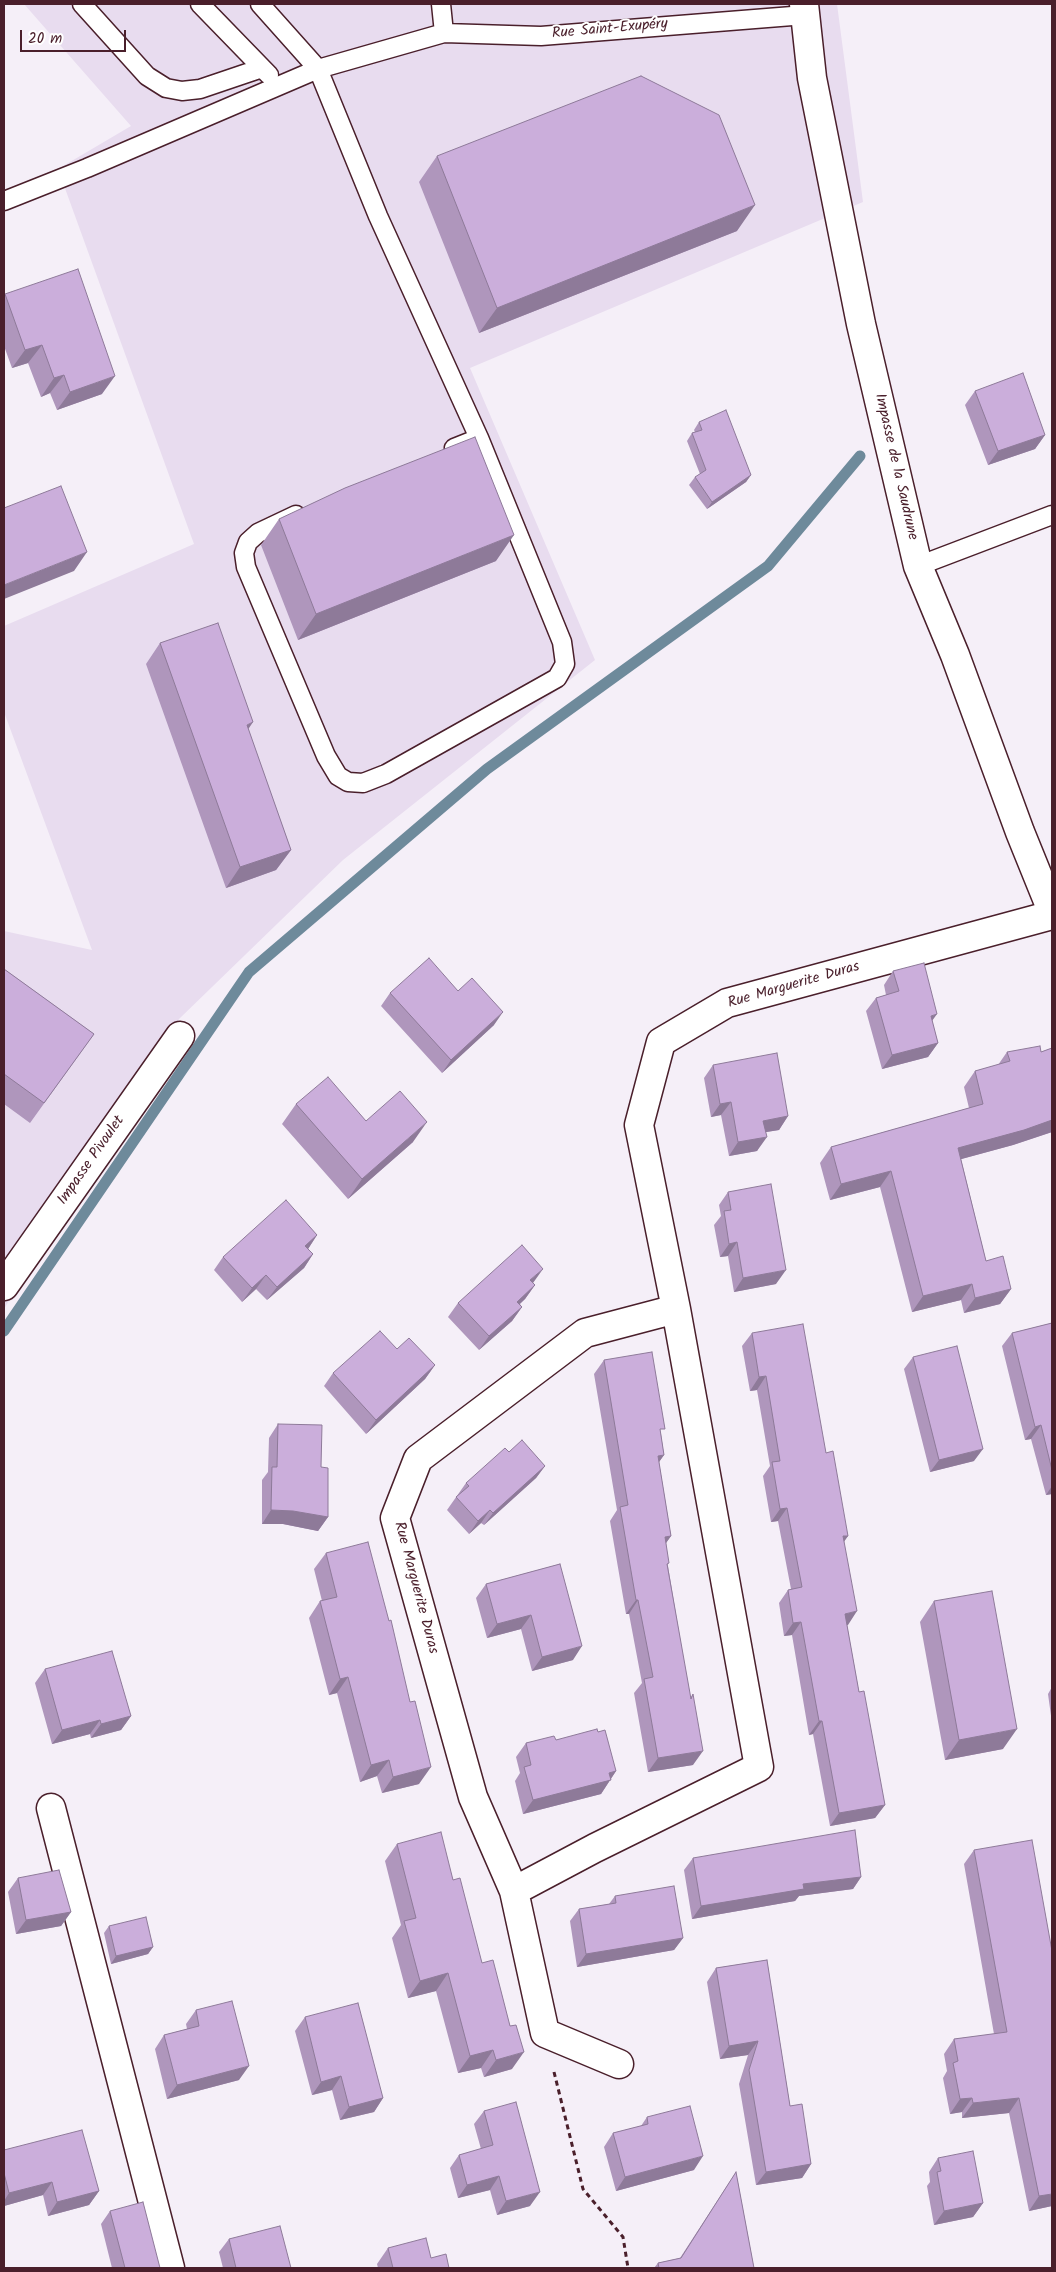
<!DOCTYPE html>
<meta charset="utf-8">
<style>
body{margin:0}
#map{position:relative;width:1056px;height:2272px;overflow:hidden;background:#f5eff8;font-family:Kalam,sans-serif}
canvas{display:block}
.frame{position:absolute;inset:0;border:5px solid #4a1f2b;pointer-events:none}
.scale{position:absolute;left:20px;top:30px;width:106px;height:22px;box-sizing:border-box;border:2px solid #4a1f2b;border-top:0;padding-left:6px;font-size:15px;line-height:18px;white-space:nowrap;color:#4a1f2b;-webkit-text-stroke:4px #fff;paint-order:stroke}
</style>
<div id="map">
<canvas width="1056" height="2272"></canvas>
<div class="frame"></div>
<div class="scale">20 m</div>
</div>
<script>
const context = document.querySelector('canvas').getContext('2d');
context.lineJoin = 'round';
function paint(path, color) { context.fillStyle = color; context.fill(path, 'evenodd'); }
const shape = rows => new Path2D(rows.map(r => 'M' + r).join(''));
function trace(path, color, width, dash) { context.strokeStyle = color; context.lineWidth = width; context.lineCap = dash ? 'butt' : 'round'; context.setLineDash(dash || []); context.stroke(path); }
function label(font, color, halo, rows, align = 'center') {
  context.font = font + ' Kalam,sans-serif'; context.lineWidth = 4; context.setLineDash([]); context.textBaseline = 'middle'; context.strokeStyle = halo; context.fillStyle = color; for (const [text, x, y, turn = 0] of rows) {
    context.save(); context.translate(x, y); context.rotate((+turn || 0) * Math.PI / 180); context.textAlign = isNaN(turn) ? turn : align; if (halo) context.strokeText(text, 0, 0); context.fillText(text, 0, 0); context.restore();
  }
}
paint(shape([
 [24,4,837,4,863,202,470,368,595,660,343,860,179,1019,4,1309,4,931,92,950,4,712,4,626,194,544,58,169,131,126]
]), '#e8dcef');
trace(shape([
 [4,1331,249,972,487,769,768,566,860,456]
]), '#6e8a9b', 11);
const service = shape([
 [82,4,147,76,166,88,182,91,200,89,262,68],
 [200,4,269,75],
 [260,4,318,69,378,216,479,438,562,642,565,664,557,678,386,774,363,783,348,782,338,776,326,756,246,567,244,553,248,542,258,533,296,515],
 [441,4,444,33,541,36,805,15],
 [4,201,87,168,318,69,444,33],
 [454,448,479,438],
 [918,566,1052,515]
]);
const minor = shape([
 [804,4,812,78,861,324,918,566,955,655,1020,832,1052,911],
 [4,1286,180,1036],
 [51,1808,170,2268],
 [514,1891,473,1797,395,1518,418,1459,585,1333,676,1309],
 [619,2064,545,2033,514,1891,595,1848,759,1767,676,1309,639,1125,661,1042,727,1003,1052,915]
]);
trace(service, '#4a1f2b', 21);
trace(minor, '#4a1f2b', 31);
trace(shape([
 [554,2072,583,2189,623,2237,628,2268]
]), '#4a1f2b', 3, [5, 4]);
trace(service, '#fff', 18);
trace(minor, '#fff', 28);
paint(shape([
 [437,156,737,231,479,333,419,182],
 [5,294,102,394,57,410,50,393,41,397,28,363,12,368,4,346,4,296],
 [975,391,1045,435,1035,449,988,465,965,405],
 [699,422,751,475,746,482,707,509,689,485,695,477,700,474,687,441,692,433,695,432,694,430],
 [279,519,496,561,298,640,261,545],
 [160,643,248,730,291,850,276,870,226,888,146,664],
 [4,969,94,1034,30,1123,4,1104],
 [893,971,932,1021,938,1043,928,1057,882,1069,866,1011,876,998,886,995,884,985],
 [458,991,494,1025,442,1073,381,1006,390,993],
 [1052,1048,1052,1132,1013,1145,961,1159,986,1261,1011,1289,1000,1304,964,1313,961,1300,912,1312,880,1187,830,1200,820,1163,831,1147,969,1108,964,1087,975,1071,998,1065,1007,1052,1041,1052],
 [713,1065,788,1116,779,1130,766,1132,757,1151,729,1156,721,1115,711,1117,704,1078],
 [296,1104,366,1121,413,1142,348,1199,282,1124],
 [728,1192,776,1284,734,1292,728,1256,720,1257,714,1225,721,1216,719,1205],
 [317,1235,308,1249,313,1254,304,1268,267,1300,256,1289,242,1302,214,1270,223,1257],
 [533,1283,535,1285,525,1299,520,1304,522,1307,512,1321,479,1350,448,1317,458,1303],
 [1052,1323,1052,1494,1046,1495,1031,1439,1025,1440,1002,1346,1012,1333],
 [752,1333,826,1453,848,1536,844,1541,848,1625,847,1625,859,1692,885,1805,875,1818,830,1826,813,1734,809,1735,792,1635,784,1636,779,1603,788,1590,791,1589,778,1521,771,1522,763,1476,770,1466,757,1390,750,1391,742,1346],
 [397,1349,435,1365,425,1379,366,1434,324,1386,333,1373],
 [913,1357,974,1461,930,1472,904,1369],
 [604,1360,661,1434,664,1455,659,1462,671,1536,666,1543,668,1566,690,1698,693,1694,693,1765,648,1772,634,1693,642,1683,629,1614,626,1614,610,1521,617,1510,594,1374],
 [278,1424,321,1467,328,1517,318,1531,283,1524,262,1524,262,1480,268,1472,269,1438],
 [509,1452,545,1466,536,1478,484,1525,481,1523,469,1534,447,1510,466,1483],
 [326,1553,419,1784,382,1793,377,1776,360,1782,337,1693,329,1695,309,1618,320,1601,322,1601,314,1569],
 [560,1564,573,1660,532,1671,521,1629,487,1638,476,1598,486,1584],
 [934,1601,1003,1749,945,1760,920,1622],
 [45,1669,131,1716,121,1730,91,1738,90,1734,52,1744,35,1683],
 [1052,1687,1052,1723,1048,1694],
 [598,1732,616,1771,601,1794,523,1814,515,1781,520,1773,516,1757,526,1743,556,1740],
 [397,1844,453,1880,512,2069,484,2077,481,2068,458,2073,436,1991,408,1998,392,1938,401,1925,385,1861],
 [974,1850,1052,2206,1029,2211,1009,2113,962,2118,962,2112,950,2114,943,2078,947,2071,944,2054,954,2039,994,2034,964,1864],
 [693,1858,861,1877,853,1889,799,1896,795,1901,692,1919,684,1870],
 [18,1878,71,1912,61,1926,16,1934,8,1892],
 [615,1896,683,1938,674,1950,577,1967,570,1921,579,1909,609,1904],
 [109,1926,153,1947,148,1954,111,1964,104,1933],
 [767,1960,790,2106,811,2164,802,2178,756,2185,739,2084,748,2055,720,2059,707,1982,716,1968],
 [196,2010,239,2080,167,2099,155,2049,164,2035,187,2029,186,2024],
 [305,2017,383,2098,374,2112,340,2120,332,2090,312,2095,295,2031],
 [484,2111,530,2206,497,2215,490,2190,458,2198,450,2168,459,2155,481,2149,474,2124],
 [647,2117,694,2170,616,2191,604,2147,613,2133,641,2126],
 [4,2150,99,2191,89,2205,48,2216,43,2195,4,2206],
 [938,2158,983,2203,973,2217,934,2225,927,2186,930,2182,929,2172],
 [736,2172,754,2268,654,2268,658,2263,680,2258],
 [110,2211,160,2268,112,2268,101,2224],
 [229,2239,291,2268,223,2268,219,2252],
 [388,2248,431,2258,449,2268,378,2268,377,2264]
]), '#af96bc');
paint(shape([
 [755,205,737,231,479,333,497,308],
 [42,345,28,363,12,368,25,350],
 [64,375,50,393,41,397,54,378],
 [115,376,102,394,57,410,70,392],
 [1045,435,1035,449,988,465,998,451],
 [751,475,746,482,707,509,712,502],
 [514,535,496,561,298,640,316,614],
 [87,552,74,571,4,599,4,585],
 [253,722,239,743,247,725],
 [291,850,276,870,226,888,240,867],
 [503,1012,494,1025,442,1073,451,1060],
 [937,1014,927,1028,931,1016],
 [938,1043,928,1057,882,1069,892,1055],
 [731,1102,721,1115,711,1117,720,1104],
 [788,1116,779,1130,754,1134,763,1121],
 [1052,1120,1052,1132,1013,1145,947,1163,958,1148],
 [427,1122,413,1142,348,1199,362,1179],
 [767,1137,757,1151,729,1156,738,1142],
 [891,1171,880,1187,830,1200,841,1184],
 [317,1235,308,1249,305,1246],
 [737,1242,728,1256,720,1257,729,1244],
 [313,1254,304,1268,267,1300,277,1287],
 [543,1269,533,1283,521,1294,530,1280],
 [786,1270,776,1284,734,1292,743,1278],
 [266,1275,256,1289,242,1302,252,1288],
 [972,1284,961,1300,912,1312,923,1296],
 [535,1285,525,1299,507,1315,517,1302],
 [1011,1289,1000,1304,964,1313,975,1298],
 [522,1307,512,1321,479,1350,489,1336],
 [435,1365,425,1379,366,1434,376,1420],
 [766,1376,757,1390,750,1391,759,1377],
 [1041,1425,1031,1439,1025,1440,1035,1427],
 [983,1449,974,1461,930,1472,939,1460],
 [664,1455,654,1469,658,1456],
 [545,1466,536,1478,484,1525,493,1513],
 [1052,1486,1052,1494,1046,1495],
 [787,1508,778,1521,771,1522,780,1509],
 [271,1510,293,1511,328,1517,318,1531,283,1524,262,1524],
 [490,1510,481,1523,469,1534,478,1521],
 [671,1536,661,1550,665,1537],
 [843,1536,848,1536,839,1549],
 [636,1600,638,1600,629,1614,626,1614],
 [857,1611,848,1625,836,1627,845,1614],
 [531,1615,521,1629,487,1638,497,1624],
 [801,1622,792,1635,784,1636,793,1623],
 [582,1646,573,1660,532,1671,542,1657],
 [348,1677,337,1693,329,1695,340,1679],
 [131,1716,121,1730,91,1738,101,1724],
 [100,1720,90,1734,52,1744,62,1730],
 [819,1721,822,1721,813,1734,809,1735],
 [1017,1729,1003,1749,945,1760,959,1740],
 [703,1751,693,1765,648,1772,658,1758],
 [389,1760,377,1776,360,1782,371,1765],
 [431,1767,419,1784,382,1793,393,1777],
 [616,1771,601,1794,523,1814,533,1800],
 [885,1805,875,1818,830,1826,839,1813],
 [861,1877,853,1889,799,1896,795,1901,692,1919,701,1906,803,1884],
 [71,1912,61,1926,16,1934,26,1920],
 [683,1938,674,1950,577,1967,586,1954],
 [153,1947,148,1954,111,1964,116,1956],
 [448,1973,436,1991,408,1998,420,1981],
 [758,2041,748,2055,720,2059,729,2046],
 [493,2050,481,2068,458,2073,470,2056],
 [524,2052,512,2069,484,2077,496,2060],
 [249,2066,239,2080,167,2099,177,2085],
 [341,2076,332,2090,312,2095,321,2082],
 [383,2098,374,2112,340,2120,349,2107],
 [972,2098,962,2112,950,2114,960,2099],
 [1019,2098,1009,2113,962,2118,973,2103],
 [703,2156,694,2170,616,2191,625,2177],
 [811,2164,802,2178,756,2185,766,2172],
 [499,2176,490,2190,458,2198,467,2185],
 [52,2182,43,2195,4,2206,4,2201,9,2193],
 [99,2191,89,2205,48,2216,57,2202],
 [540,2192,530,2206,497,2215,506,2201],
 [1052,2194,1052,2206,1029,2211,1039,2196],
 [983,2203,973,2217,934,2225,944,2211]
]), '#8e7a99');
const building = shape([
 [641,76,719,115,755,205,497,308,437,156,641,76],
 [78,269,115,376,70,392,64,375,54,378,42,345,25,350,5,294,78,269],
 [1023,373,1045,435,998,451,975,391,1023,373],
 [726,410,751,475,712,502,695,477,706,470,692,433,702,430,699,422,726,410],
 [475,437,514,535,316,614,279,519,345,488,475,437],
 [61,486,87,552,4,585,4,508,61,486],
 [218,623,253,722,247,725,291,850,240,867,160,643,218,623],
 [429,958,458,991,472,978,503,1012,451,1060,390,993,429,958],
 [924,963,937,1014,931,1016,938,1043,892,1055,876,998,899,991,893,971,924,963],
 [4,969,94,1034,44,1103,4,1074,4,969],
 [1040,1046,1041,1052,1052,1048,1052,1120,1024,1130,958,1148,986,1261,1003,1256,1011,1289,975,1298,972,1284,923,1296,891,1171,841,1184,831,1147,983,1104,975,1071,1010,1061,1007,1052,1040,1046],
 [777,1053,788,1116,763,1121,767,1137,738,1142,731,1102,720,1104,713,1065,777,1053],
 [328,1077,366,1121,400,1091,427,1122,362,1179,296,1104,328,1077],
 [771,1184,786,1270,743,1278,737,1242,729,1244,724,1211,731,1210,728,1192,771,1184],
 [286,1200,317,1235,305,1246,313,1254,277,1287,266,1275,252,1288,223,1257,286,1200],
 [522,1245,543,1269,530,1280,535,1285,517,1302,522,1307,489,1336,458,1303,522,1245],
 [1052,1323,1052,1470,1041,1425,1035,1427,1012,1333,1052,1323],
 [803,1324,826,1453,833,1451,848,1536,843,1536,857,1611,845,1614,859,1692,864,1691,885,1805,839,1813,822,1721,819,1721,801,1622,793,1623,788,1590,802,1587,787,1508,780,1509,772,1462,780,1461,766,1376,759,1377,752,1333,803,1324],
 [380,1331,397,1349,409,1338,435,1365,376,1420,333,1373,380,1331],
 [957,1346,983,1449,939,1460,913,1357,957,1346],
 [652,1352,665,1429,660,1429,664,1455,658,1456,671,1536,665,1537,669,1563,667,1564,691,1699,693,1694,703,1751,658,1758,644,1679,653,1677,638,1600,636,1600,620,1507,628,1505,604,1360,652,1352],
 [278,1424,322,1425,321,1467,328,1468,328,1517,293,1511,271,1510,272,1467,277,1467,278,1424],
 [522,1440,545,1466,493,1513,490,1510,478,1521,456,1497,469,1486,466,1483,505,1448,509,1452,522,1440],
 [368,1542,389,1621,391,1620,410,1702,415,1701,431,1767,393,1777,389,1760,371,1765,348,1677,340,1679,320,1601,337,1597,326,1553,368,1542],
 [560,1564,582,1646,542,1657,531,1615,497,1624,486,1584,560,1564],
 [992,1591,1017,1729,959,1740,934,1601,992,1591],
 [112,1651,131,1716,101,1724,100,1720,62,1730,45,1669,112,1651],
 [597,1729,598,1732,605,1730,616,1771,609,1773,611,1780,533,1800,524,1767,531,1765,526,1743,554,1736,556,1740,597,1729],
 [855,1830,861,1877,803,1884,804,1889,701,1906,693,1858,855,1830],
 [441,1832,453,1880,460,1878,482,1963,493,1960,510,2026,516,2025,524,2052,496,2060,493,2050,470,2056,448,1973,420,1981,404,1921,416,1918,397,1844,441,1832],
 [1032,1840,1052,1951,1052,2194,1039,2196,1019,2098,973,2103,972,2098,960,2099,953,2063,958,2061,954,2039,1007,2032,974,1850,1032,1840],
 [59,1870,71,1912,26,1920,18,1878,59,1870],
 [674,1886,683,1938,586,1954,579,1909,616,1903,615,1896,674,1886],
 [146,1917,153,1947,116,1956,109,1926,146,1917],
 [767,1960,790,2106,802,2104,811,2164,766,2172,749,2070,758,2041,729,2046,716,1968,767,1960],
 [232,2001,249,2066,177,2085,164,2035,199,2026,196,2010,232,2001],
 [358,2003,383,2098,349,2107,341,2076,321,2082,305,2017,358,2003],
 [516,2102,540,2192,506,2201,499,2176,467,2185,459,2155,493,2145,484,2111,516,2102],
 [690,2106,703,2156,625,2177,613,2133,648,2124,647,2117,690,2106],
 [82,2130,99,2191,57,2202,52,2182,9,2193,4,2173,4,2150,82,2130],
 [973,2151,983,2203,944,2211,937,2172,941,2171,938,2158,973,2151],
 [736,2172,754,2268,659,2268,658,2263,681,2258,736,2172],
 [143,2202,160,2268,125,2268,110,2211,143,2202],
 [280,2226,291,2268,236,2268,229,2239,280,2226],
 [426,2238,431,2258,446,2254,449,2268,393,2268,388,2248,426,2238]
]);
paint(building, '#cbaedb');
trace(building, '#8e7a99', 1);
label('15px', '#4a1f2b', '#fff', [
 ["Rue Saint-Exupéry",610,30,-5],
 ["Impasse de la Saudrune",895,467,77],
 ["Rue Marguerite Duras",794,986,-16],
 ["Impasse Pivoulet",92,1161,-55],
 ["Rue Marguerite Duras",415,1588,75]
]);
</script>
